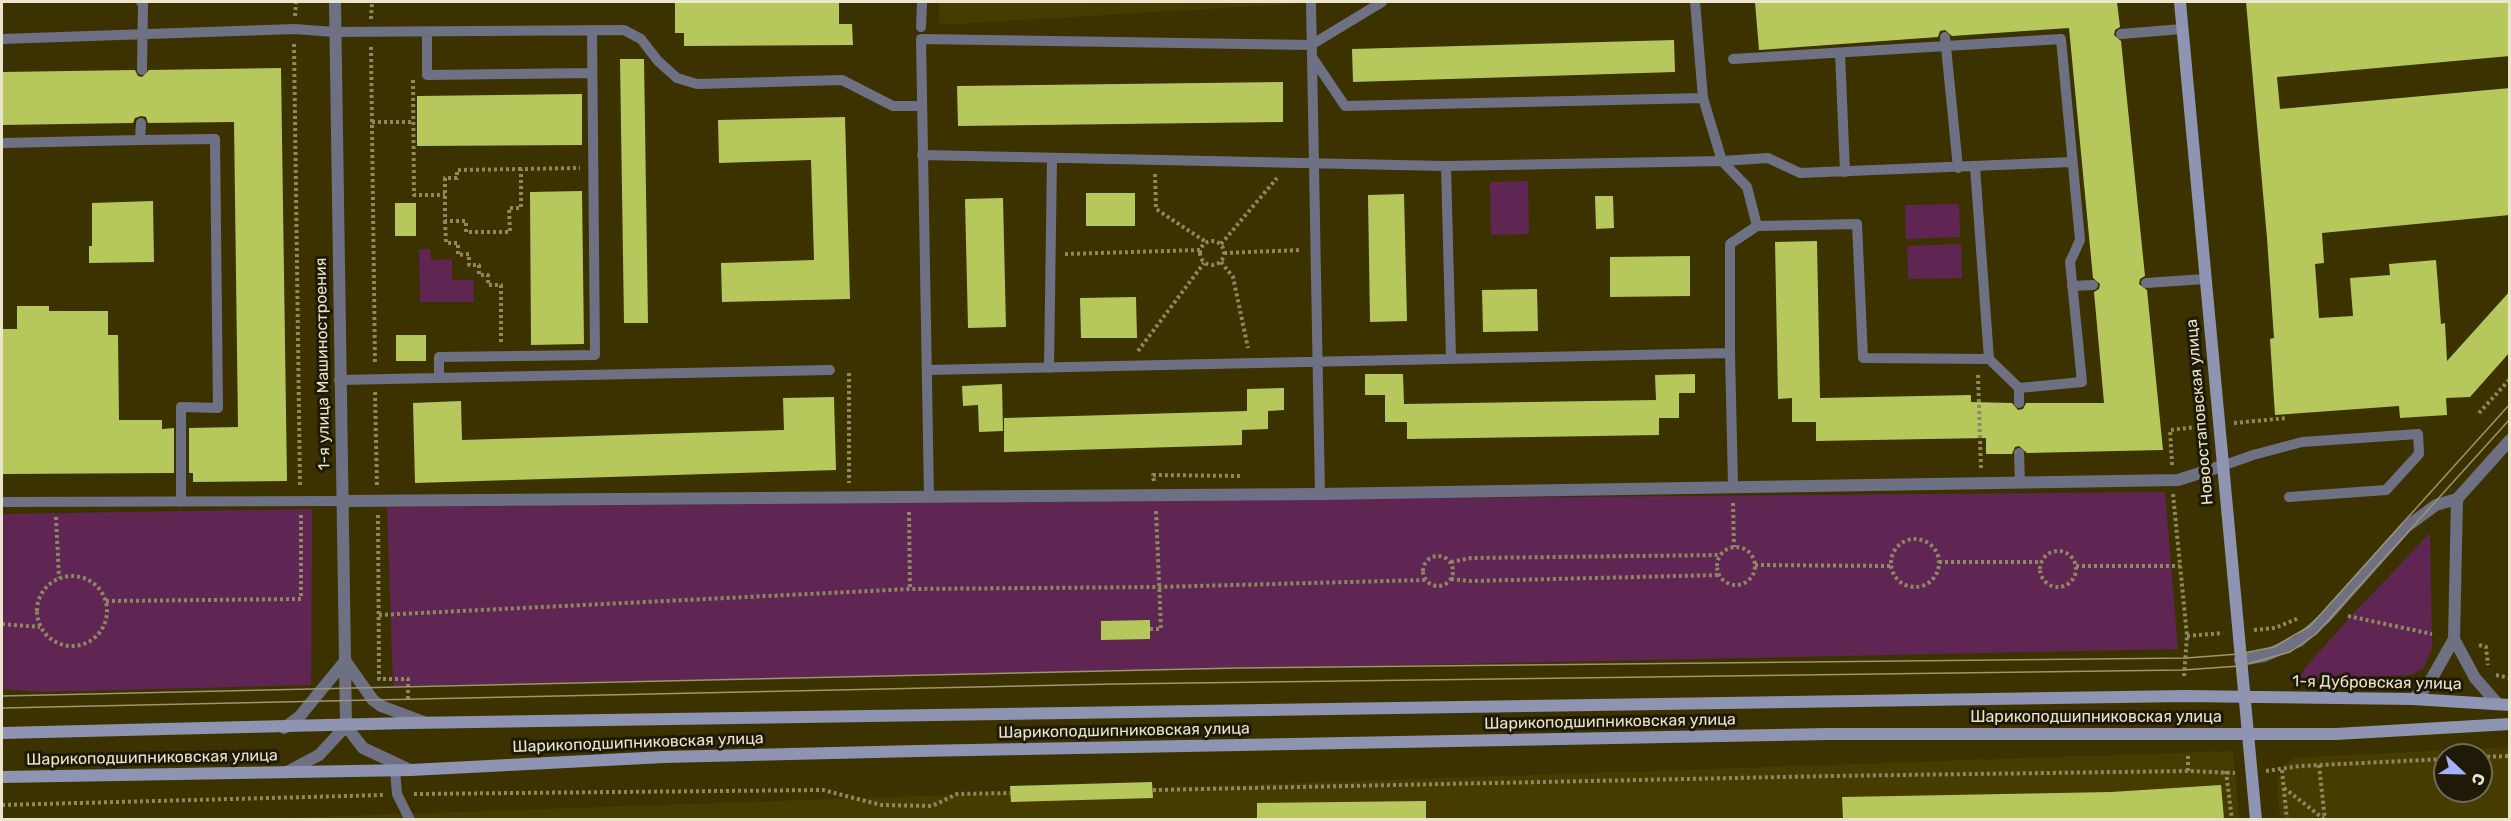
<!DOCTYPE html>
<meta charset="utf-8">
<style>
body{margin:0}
#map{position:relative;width:2511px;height:821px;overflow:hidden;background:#3b3200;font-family:Rubik,sans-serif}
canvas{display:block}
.frame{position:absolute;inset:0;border:3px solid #eae5cc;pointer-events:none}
.north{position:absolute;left:2433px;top:743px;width:60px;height:60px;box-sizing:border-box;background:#1e1a07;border:2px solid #706b56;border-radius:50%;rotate:112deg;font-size:16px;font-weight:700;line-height:24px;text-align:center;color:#eae5cc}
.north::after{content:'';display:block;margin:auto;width:21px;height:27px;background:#a6b1fc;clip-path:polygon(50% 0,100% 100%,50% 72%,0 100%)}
</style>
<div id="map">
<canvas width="2511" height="821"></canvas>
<div class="frame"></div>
<div class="north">С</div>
</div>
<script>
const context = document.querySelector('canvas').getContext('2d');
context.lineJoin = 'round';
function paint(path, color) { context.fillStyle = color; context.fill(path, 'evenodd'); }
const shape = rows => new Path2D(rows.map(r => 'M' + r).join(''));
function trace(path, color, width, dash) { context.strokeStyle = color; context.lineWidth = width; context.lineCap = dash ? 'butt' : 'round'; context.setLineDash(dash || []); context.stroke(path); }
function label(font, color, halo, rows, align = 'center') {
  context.font = font + ' Rubik,sans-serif'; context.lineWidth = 6; context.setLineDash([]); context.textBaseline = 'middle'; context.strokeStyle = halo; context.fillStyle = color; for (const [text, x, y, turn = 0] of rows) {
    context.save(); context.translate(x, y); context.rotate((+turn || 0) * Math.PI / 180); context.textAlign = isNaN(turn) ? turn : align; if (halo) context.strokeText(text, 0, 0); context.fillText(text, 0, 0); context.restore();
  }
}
paint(shape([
 [939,2,1324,2,939,25],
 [2509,747,2509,819,2280,819,2277,780,2288,762,2294,758],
 [2445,755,2481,755,2481,791,2445,791],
 [2233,751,2239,819,224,820]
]), '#473c00');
paint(shape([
 [1528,181,1529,234,1491,235,1490,182],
 [1959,204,1960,237,1906,239,1905,205],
 [1961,244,1962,278,1908,279,1907,246],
 [419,249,430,249,431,260,452,259,452,280,473,280,474,302,420,302],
 [2165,492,2178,649,393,686,387,507],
 [312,509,311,685,43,692,2,689,2,514],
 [2430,533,2432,648,2424,668,2411,675,2299,679,2304,669,2352,615]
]), '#602653');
paint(shape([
 [675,2,839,2,839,24,852,24,853,45,684,46,684,33,675,33],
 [1755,2,2117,2,2120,27,2115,30,2114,35,2121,41,2145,276,2140,279,2139,284,2147,290,2163,450,2027,453,2019,446,2015,447,2012,454,1986,454,1986,438,1816,441,1816,422,1792,422,1792,398,1778,399,1775,242,1817,241,1820,398,1971,395,1971,402,2012,403,2018,410,2023,409,2026,403,2104,403,2094,292,2099,289,2100,284,2093,278,2069,28,1952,36,1945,30,1940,31,1938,37,1759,50],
 [2246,2,2510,2,2510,56,2277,77,2280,109,2510,88,2510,215,2322,233,2324,263,2315,264,2319,318,2353,316,2350,278,2390,275,2389,264,2436,260,2441,324,2445,323,2447,361,2510,291,2510,352,2470,397,2446,398,2447,415,2400,418,2399,406,2275,415,2270,339,2274,338,2267,238],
 [1674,40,1675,72,1353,82,1352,49],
 [620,59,644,59,648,323,624,323],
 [281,68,287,481,193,482,193,473,189,473,189,428,238,427,234,122,148,123,146,117,141,116,135,118,133,123,2,125,2,72,135,70,138,76,142,77,149,70],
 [1283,82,1283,122,958,126,957,86],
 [582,94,582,145,417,146,417,96],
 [845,117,850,299,722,302,721,263,814,260,811,160,719,163,718,120],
 [582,191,584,344,531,345,530,192],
 [1086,193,1135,193,1135,226,1086,226],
 [1404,194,1407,321,1370,322,1368,195],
 [1595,196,1613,196,1614,228,1596,229],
 [1003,198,1006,327,968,328,965,199],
 [153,201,154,262,89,263,89,246,92,246,92,203],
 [395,203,416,203,416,236,395,236],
 [1690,256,1690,296,1610,297,1610,257],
 [1537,289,1538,331,1483,332,1482,290],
 [1136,297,1137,338,1081,338,1080,298],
 [17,306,49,306,49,311,108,311,108,335,118,335,119,420,162,420,162,429,174,428,174,473,2,474,2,329,17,329],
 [396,335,426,335,426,361,396,361],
 [1365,374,1403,374,1404,404,1656,400,1655,375,1695,374,1695,393,1679,393,1679,418,1659,418,1659,435,1407,439,1407,422,1385,422,1385,395,1365,395],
 [1002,384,1003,431,979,432,978,405,963,406,962,386],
 [1284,388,1284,410,1268,411,1268,429,1242,430,1242,445,1004,452,1004,418,1247,411,1247,389],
 [834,397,836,470,415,483,413,403,461,401,462,440,784,430,783,398],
 [1150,620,1150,639,1101,640,1101,621],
 [1152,782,1153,798,1011,802,1010,786],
 [2221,785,2224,819,1843,819,1842,797,2111,792],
 [1426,801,1426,819,1257,819,1257,803]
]), '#b6c85b');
trace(shape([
 [295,16,296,2],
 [371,19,372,2],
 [294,44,300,487],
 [371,47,375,364],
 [413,80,414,195,445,195],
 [372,122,413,122],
 [521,169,457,170,457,178,445,178,445,221,466,221,466,232,510,232,509,208,521,208,521,169,580,168],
 [1155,174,1156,209,1206,242],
 [445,221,446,243,458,243,458,255,469,254,469,265,479,265,479,275,488,275,488,285,501,285,501,342],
 '1200 253a12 12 0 1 1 24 0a12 12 0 1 1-24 0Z',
 [1221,244,1277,178],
 [1224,253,1302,250],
 [1065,254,1200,250],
 [1221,262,1233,277,1248,348],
 [1138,351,1204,263],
 [849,373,849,483],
 [1978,375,1981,469],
 [375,392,377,487],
 [2479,413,2510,379],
 [2234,423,2287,418],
 [2172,465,2170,430,2205,426],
 [1154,481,1153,475,1241,476],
 [2173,494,2187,636,2184,677],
 [1733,503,1734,547],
 [909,512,910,589],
 [378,515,379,679,408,679,408,701],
 [56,517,59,578],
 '1891 563a24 24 0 1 1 48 0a24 24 0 1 1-48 0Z',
 '1717 566a19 19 0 1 1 38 0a19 19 0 1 1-38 0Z',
 '2040 569a18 18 0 1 1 36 0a18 18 0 1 1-36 0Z',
 '1423 571a15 15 0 1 1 30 0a15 15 0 1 1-30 0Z',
 [1451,562,1471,558,1720,555],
 [1939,562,2042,562],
 [1755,565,1890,566],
 [2076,566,2180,566],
 '37 611a35 35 0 1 1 70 0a35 35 0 1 1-70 0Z',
 [1451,579,1471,581,1719,575],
 [106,601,301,599,301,515],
 [379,615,910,589,1158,587,1425,580],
 [2348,616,2432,634],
 [2,624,40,627],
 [1150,629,1161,629,1156,510],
 [2254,630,2275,628,2299,618],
 [2187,636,2223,633],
 [2479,645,2486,647,2488,665],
 [2496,675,2510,678],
 [2188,756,2188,771],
 [2481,757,2510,756],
 [2319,765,2325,820],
 [2282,770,2287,820],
 [2226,771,2232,820],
 [2266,771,2300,766,2445,759],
 [2284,788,2324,819],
 [1153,790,1831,776,2188,771,2235,773],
 [414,794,823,790,881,805,932,806,957,794,1011,793],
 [2,805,384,795]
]), '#8e8761', 4, [3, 3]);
trace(shape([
 [141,2,143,4,142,70],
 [1311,2,1320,494],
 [921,27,922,2],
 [427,32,427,75,592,73],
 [2121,34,2182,29],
 [1945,37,1958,168],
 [2,39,295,29,334,32,624,30,641,39,658,61,677,78,697,84,842,80,893,106,922,106],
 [1840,53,1845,172],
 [1312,57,1345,106,1703,98],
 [1733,59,2061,39,2080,240,2070,262,2082,382,2019,388,1989,359,1863,358,1857,224,1757,226],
 [141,123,140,140,215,139,218,408,181,407,181,502],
 [2,143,140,140],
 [922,155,1446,166,1722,161,1703,98,1695,2],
 [1722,161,1768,158,1800,173,2072,162],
 [1446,166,1451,358],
 [1975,167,1989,359],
 [2146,283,2205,279],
 [2072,286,2093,285],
 [1730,353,1733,486],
 [1049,368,1052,158],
 [927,370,1730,353,1730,244,1757,226,1747,187,1722,161],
 [439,378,439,357,595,355,592,30],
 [339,380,830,370],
 [2019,403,2019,388],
 [2019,453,2020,482],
 [2222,466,2253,455,2302,442,2418,434,2419,454,2386,490,2289,497],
 [929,497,921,39,1311,45,1382,2],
 [2,502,342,501],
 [395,770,397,794,410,820]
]), '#6e7184', 10);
trace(shape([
 [342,501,1320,494,2178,480,2222,466],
 [2240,660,2264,656,2299,641,2325,618,2406,527,2436,505,2457,499]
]), '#6e7184', 12);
trace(shape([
 [335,2,346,726],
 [2454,639,2475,678,2496,702],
 [346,662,373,700,381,706,424,722],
 [2413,699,2428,685,2454,639,2457,499,2510,440],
 [346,726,363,748,410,770],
 [284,728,300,716,345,661],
 [287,772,319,755,346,726]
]), '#6e7184', 12);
trace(shape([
 [2180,2,2256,820],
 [2,733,409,723,2185,696,2413,699,2510,705],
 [2,777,411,770,664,757,917,751,1828,734,2336,734,2510,724]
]), '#8f94b2', 12);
trace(shape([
 [2,696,1237,668,2186,658,2239,654,2274,647,2310,626,2510,404],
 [2,708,1114,684,2183,670,2240,666,2290,652,2316,634,2510,419]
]), '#9c9571', 1.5);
label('16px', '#eae5cc', '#1e1a07', [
 ["1-я улица Машиностроения",323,364,-91],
 ["Новоостаповская улица",2200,412,-95],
 ["1-я Дубровская улица",2377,683,1],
 ["Шарикоподшипниковская улица",2096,717],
 ["Шарикоподшипниковская улица",1610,722,-1],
 ["Шарикоподшипниковская улица",1124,731,-1],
 ["Шарикоподшипниковская улица",638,743,-2],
 ["Шарикоподшипниковская улица",152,758,-1]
]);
</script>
